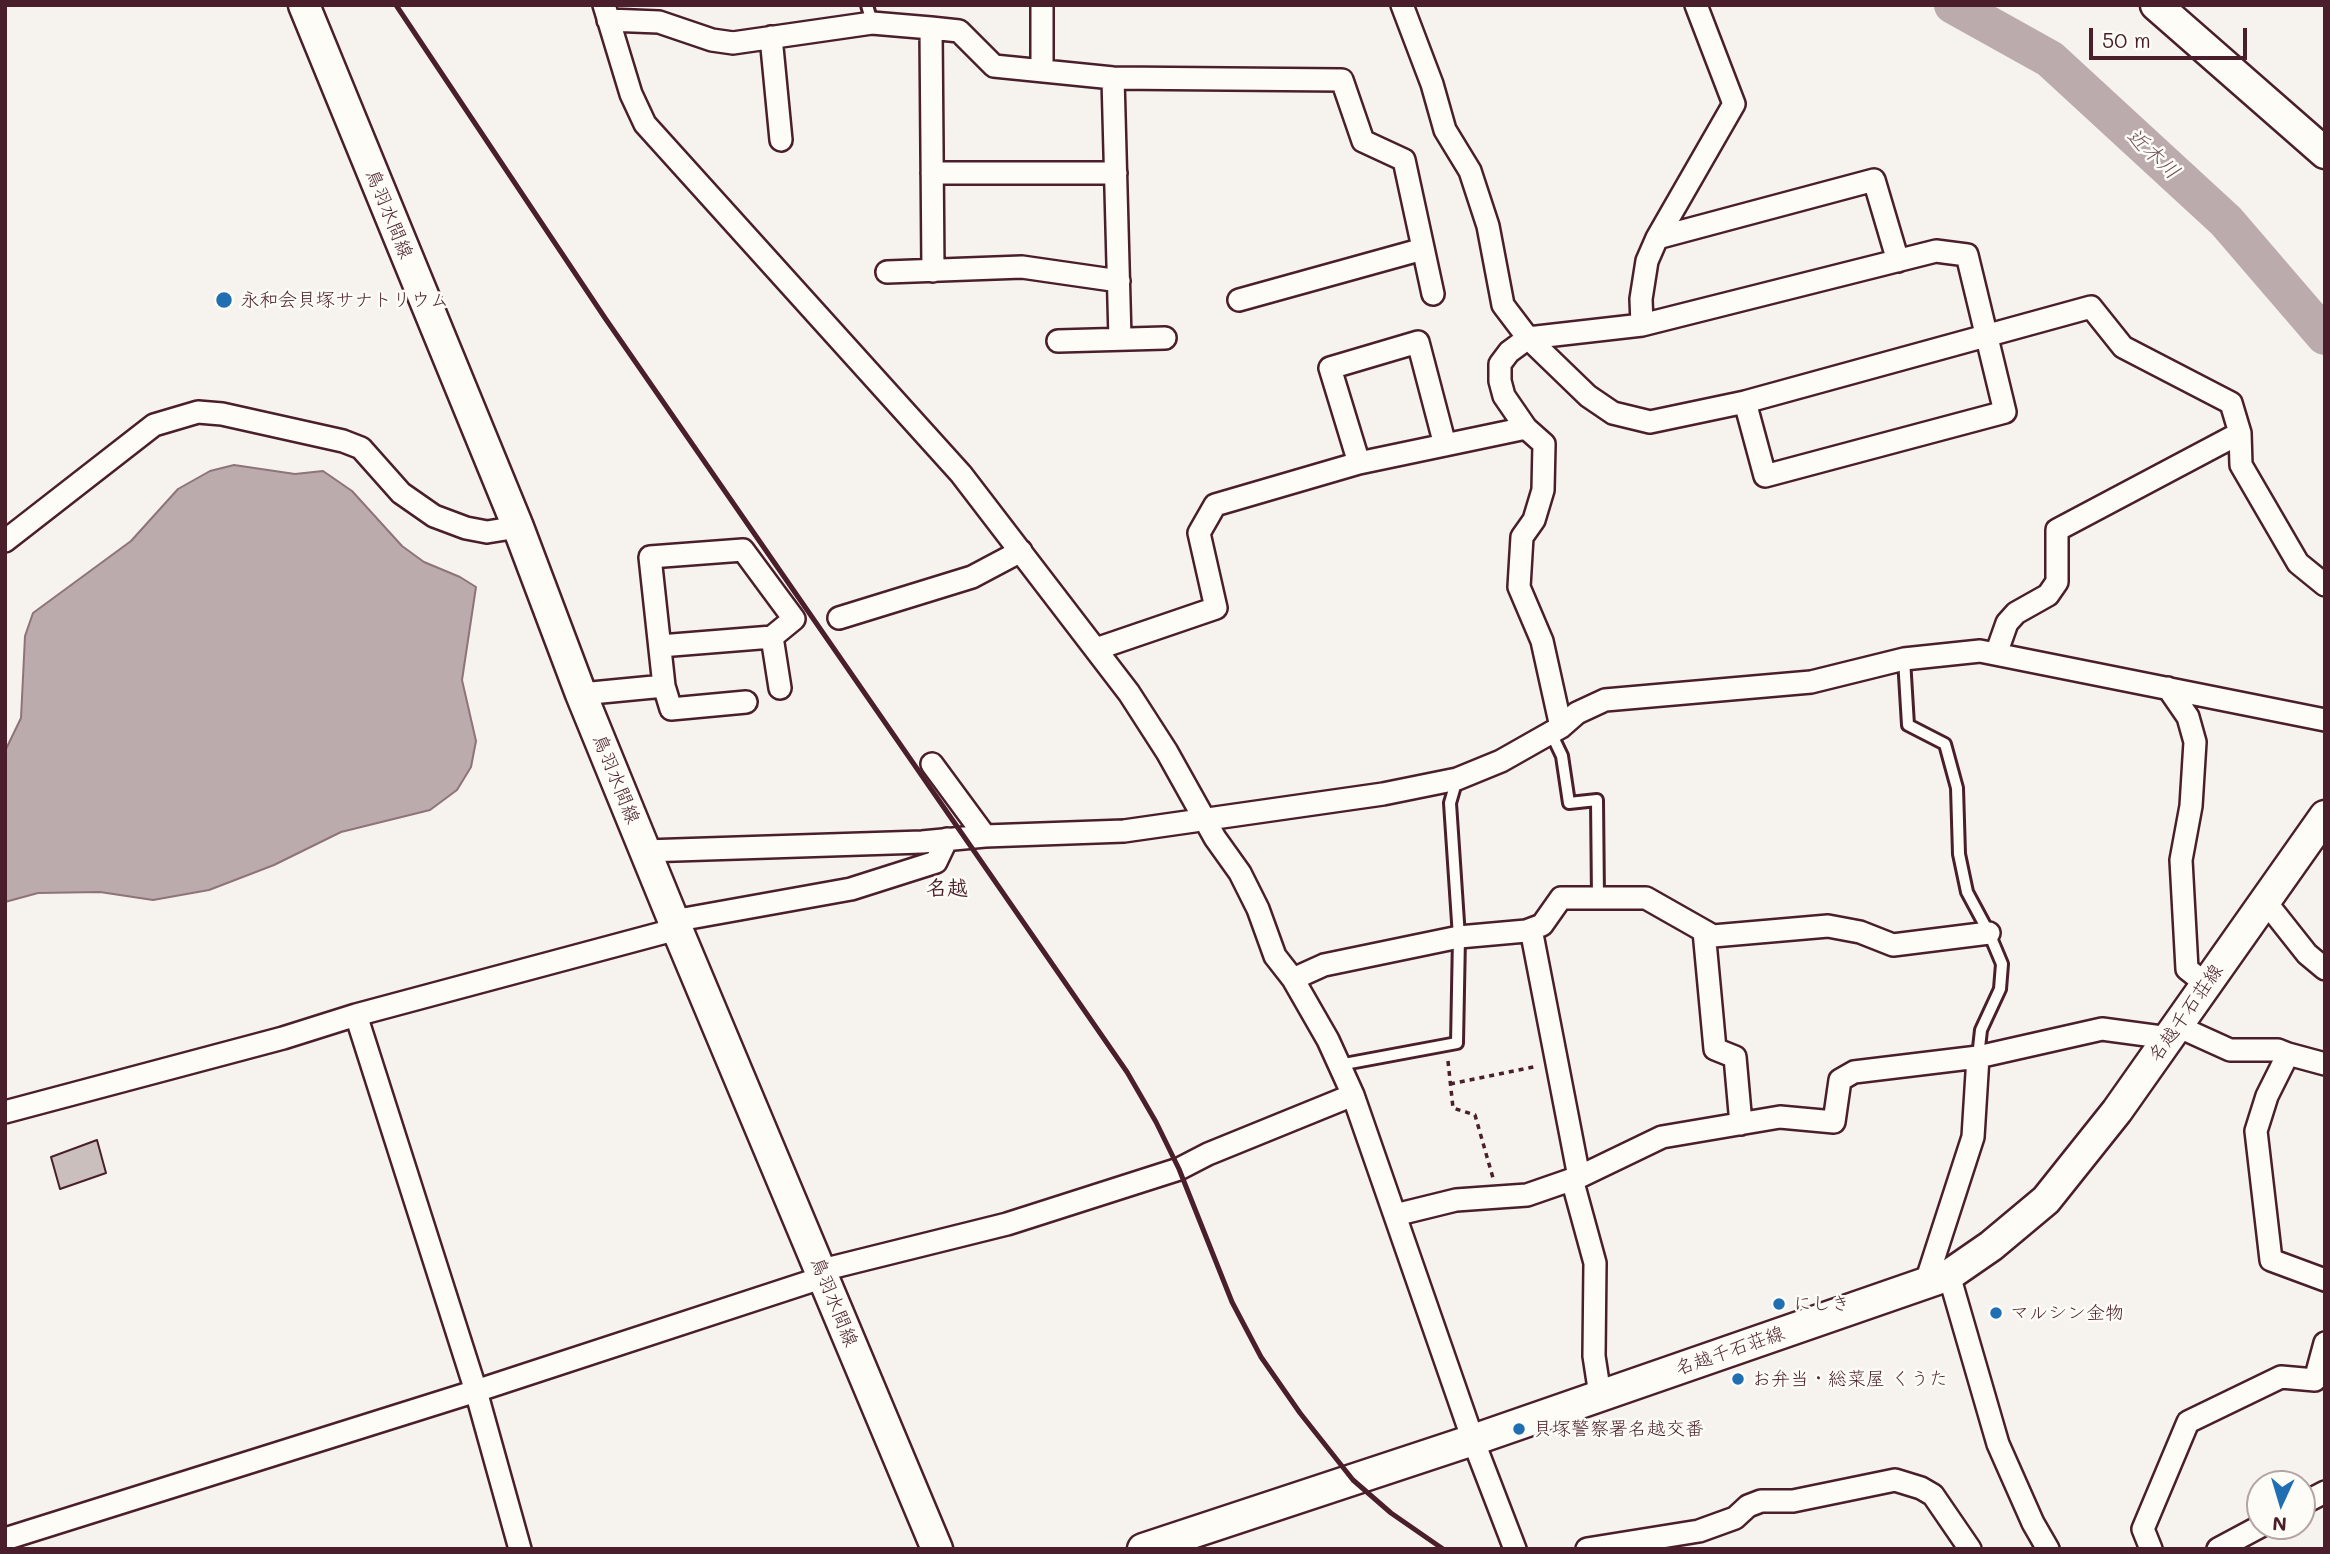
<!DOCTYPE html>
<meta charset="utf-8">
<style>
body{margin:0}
#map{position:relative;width:2330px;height:1554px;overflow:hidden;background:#f6f3ef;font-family:Mali,sans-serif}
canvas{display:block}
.frame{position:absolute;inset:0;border:7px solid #4a1f2b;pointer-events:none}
.north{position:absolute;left:2246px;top:1470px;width:70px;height:70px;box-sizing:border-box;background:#fdfcf7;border:2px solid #b5a4a5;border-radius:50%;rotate:184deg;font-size:19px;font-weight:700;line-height:28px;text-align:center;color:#4a1f2b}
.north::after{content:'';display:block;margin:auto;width:24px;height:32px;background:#1f6fb2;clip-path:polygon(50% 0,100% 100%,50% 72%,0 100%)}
.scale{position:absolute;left:2089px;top:28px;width:158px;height:32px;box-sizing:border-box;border:4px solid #4a1f2b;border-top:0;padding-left:9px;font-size:21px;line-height:24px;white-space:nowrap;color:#4a1f2b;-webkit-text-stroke:5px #fdfcf7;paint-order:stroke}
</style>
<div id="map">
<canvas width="2330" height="1554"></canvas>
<div class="frame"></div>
<div class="north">N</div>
<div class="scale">50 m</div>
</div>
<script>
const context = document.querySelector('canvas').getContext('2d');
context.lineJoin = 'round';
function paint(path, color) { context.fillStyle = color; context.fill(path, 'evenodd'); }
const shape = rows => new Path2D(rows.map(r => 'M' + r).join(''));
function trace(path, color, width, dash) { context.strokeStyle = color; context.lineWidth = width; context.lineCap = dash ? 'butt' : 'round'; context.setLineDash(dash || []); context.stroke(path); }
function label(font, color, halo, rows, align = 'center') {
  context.font = font + ' Mali,"Klee One",sans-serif'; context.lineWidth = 5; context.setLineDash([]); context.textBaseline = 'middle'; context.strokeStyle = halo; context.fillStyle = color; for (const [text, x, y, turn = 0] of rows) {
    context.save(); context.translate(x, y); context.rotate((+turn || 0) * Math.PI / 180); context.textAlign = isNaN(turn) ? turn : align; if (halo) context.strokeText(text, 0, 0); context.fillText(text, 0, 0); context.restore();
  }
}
const water = shape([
 [234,465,295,474,323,471,352,491,402,546,424,562,460,577,476,587,462,680,476,741,471,767,457,790,430,810,341,832,274,865,209,890,153,900,100,892,38,893,5,902,5,751,21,718,25,636,33,613,131,541,178,489,210,471,234,465]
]);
paint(water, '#bbabac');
trace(water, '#8e7378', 2);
trace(shape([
 [1953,5,2050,59,2226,221,2325,336]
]), '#bbabac', 38);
const building = shape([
 [97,1140,106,1173,60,1189,51,1157,97,1140]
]);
paint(building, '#cbbfbe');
trace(building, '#4a1f2b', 2);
const lane = shape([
 [867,5,872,23],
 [1904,659,1908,725,1945,744,1957,788,1959,854,1967,892,1989,933,2002,964,2000,989,1981,1030,1978,1057],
 [1551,733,1562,756,1569,803,1597,800,1598,898],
 [1339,1065,1457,1043,1459,937,1450,803,1457,779]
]);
const street = shape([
 [604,5,631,94,645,124,961,474,1129,693,1167,752,1215,838,1240,873,1258,909,1275,956,1293,979,1328,1040,1353,1095,1473,1440,1515,1549],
 [1042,5,1042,71],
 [1402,5,1432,84,1445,130,1470,171,1488,226,1503,305,1528,338,1588,396,1613,413,1650,422,1745,402,2091,307,2123,347,2231,403,2240,433,2241,465,2298,563,2325,585],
 [608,20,659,22,712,40,733,43,872,23,931,28,959,31,994,66,1113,78,1342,80,1363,141,1404,160,1433,294],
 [931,28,933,271],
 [771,37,781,140],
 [1113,78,1120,339],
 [932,173,1116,173],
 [1657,238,1734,104,1696,5],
 [887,272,1022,267,1119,281],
 [1239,300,1423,249],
 [1642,325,1641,299,1647,261,1657,238,1874,180,1898,261],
 [1058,341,1165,338],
 [1359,463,1330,368,1418,342,1445,445],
 [5,541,154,425,198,412,222,414,343,441,361,448,401,493,434,516,466,528,487,532,518,527],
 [839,618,972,577,1021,551],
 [772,637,780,688],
 [660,646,772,637,794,619,743,550,650,557,664,686,671,709,746,702],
 [1096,649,1216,608,1199,533,1215,505,1359,463,1526,428],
 [1996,654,2007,623,2016,613,2048,595,2057,582,2057,530,2240,433],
 [2168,688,2188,717,2195,742,2191,806,2181,860,2187,969,2206,984],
 [581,694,664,686],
 [1561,727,1542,641,1519,587,1522,537,1534,520,1543,490,1544,444,1526,428,1504,396,1500,381,1500,364,1509,352,1528,338,1642,325,1936,251,1967,255,2005,412,1765,476,1745,402],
 [932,764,985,836],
 [645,851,922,842,985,836,1124,831,1383,794,1457,779,1501,761,1561,727,1577,713,1605,700,1811,682,1904,659,1980,651,2325,720],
 [2265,901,2307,954,2325,969],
 [673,921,851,889,936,862,947,839],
 [1531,929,1579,1177],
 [1704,931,1715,1049,1735,1057,1741,1124],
 [1293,979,1324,965,1459,937,1526,931,1542,925,1561,898,1646,898,1713,936,1828,926,1860,932,1893,945,1989,933],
 [356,1015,476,1391,520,1549],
 [2177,1026,2230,1050,2278,1050,2288,1054,2267,1096,2256,1131,2271,1260,2325,1280],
 [2288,1054,2325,1064],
 [5,1112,283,1038,356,1015,677,929],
 [1572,1179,1595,1263,1594,1356,1600,1395],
 [1395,1215,1456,1200,1527,1195,1579,1177,1662,1137,1780,1117,1834,1122,1840,1080,1854,1072,1978,1057,2102,1029,2169,1038],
 [822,1270,1007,1224,1179,1169,1208,1154,1353,1095],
 [1949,1275,1998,1444,2033,1523,2048,1549],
 [1925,1285,1973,1137,1978,1057],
 [2302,1504,2325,1492],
 [5,1539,476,1391,824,1277],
 [1587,1549,1699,1531,1735,1518,1748,1506,1761,1501,1793,1501,1895,1480,1921,1488,1933,1495,1970,1549],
 [2151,1549,2143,1529,2188,1422,2281,1377,2315,1380,2325,1343],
 [2218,1549,2261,1526]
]);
const secondary = shape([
 [304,5,518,527,581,694,677,929,937,1549],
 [2156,5,2325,153],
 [1143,1549,1473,1440,1949,1275,1991,1246,2046,1200,2117,1111,2325,816]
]);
trace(lane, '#4a1f2b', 16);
trace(street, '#4a1f2b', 26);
trace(secondary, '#4a1f2b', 35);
trace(shape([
 [1448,1061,1453,1108,1475,1115,1493,1178],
 [1450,1084,1538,1066]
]), '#4a1f2b', 3.5, [5, 5]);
trace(lane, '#fdfcf7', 10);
trace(street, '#fdfcf7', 21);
trace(secondary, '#fdfcf7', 30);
trace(shape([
 [396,5,605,318,1127,1072,1156,1122,1179,1169,1232,1302,1261,1357,1300,1413,1353,1480,1391,1513,1443,1549]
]), '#4a1f2b', 5);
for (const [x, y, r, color] of [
 [224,300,9,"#1f6fb2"],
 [1779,1304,7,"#1f6fb2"],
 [1996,1313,7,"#1f6fb2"],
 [1738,1379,7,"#1f6fb2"],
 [1519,1429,7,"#1f6fb2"]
]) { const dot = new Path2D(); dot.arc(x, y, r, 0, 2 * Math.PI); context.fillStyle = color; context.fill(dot); trace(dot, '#fdfcf7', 2.5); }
label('19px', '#4a1f2b', '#fdfcf7', [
 ["鳥羽水間線",389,214,68],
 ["鳥羽水間線",616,779,68],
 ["名越千石荘線",2186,1013,-55],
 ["鳥羽水間線",834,1302,68],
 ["名越千石荘線",1730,1351,-19]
]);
label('19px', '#4a1f2b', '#fdfcf7', [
 ["永和会貝塚サナトリウム",240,300],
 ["にしき",1793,1304],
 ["マルシン金物",2010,1313],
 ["お弁当・総菜屋 くうた",1752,1379],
 ["貝塚警察署名越交番",1533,1429]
], 'left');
label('italic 21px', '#725058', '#fdfcf7', [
 ["近木川",2153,154,43]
]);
label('bold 21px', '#4a1f2b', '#fdfcf7', [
 ["名越",947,889]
]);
</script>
